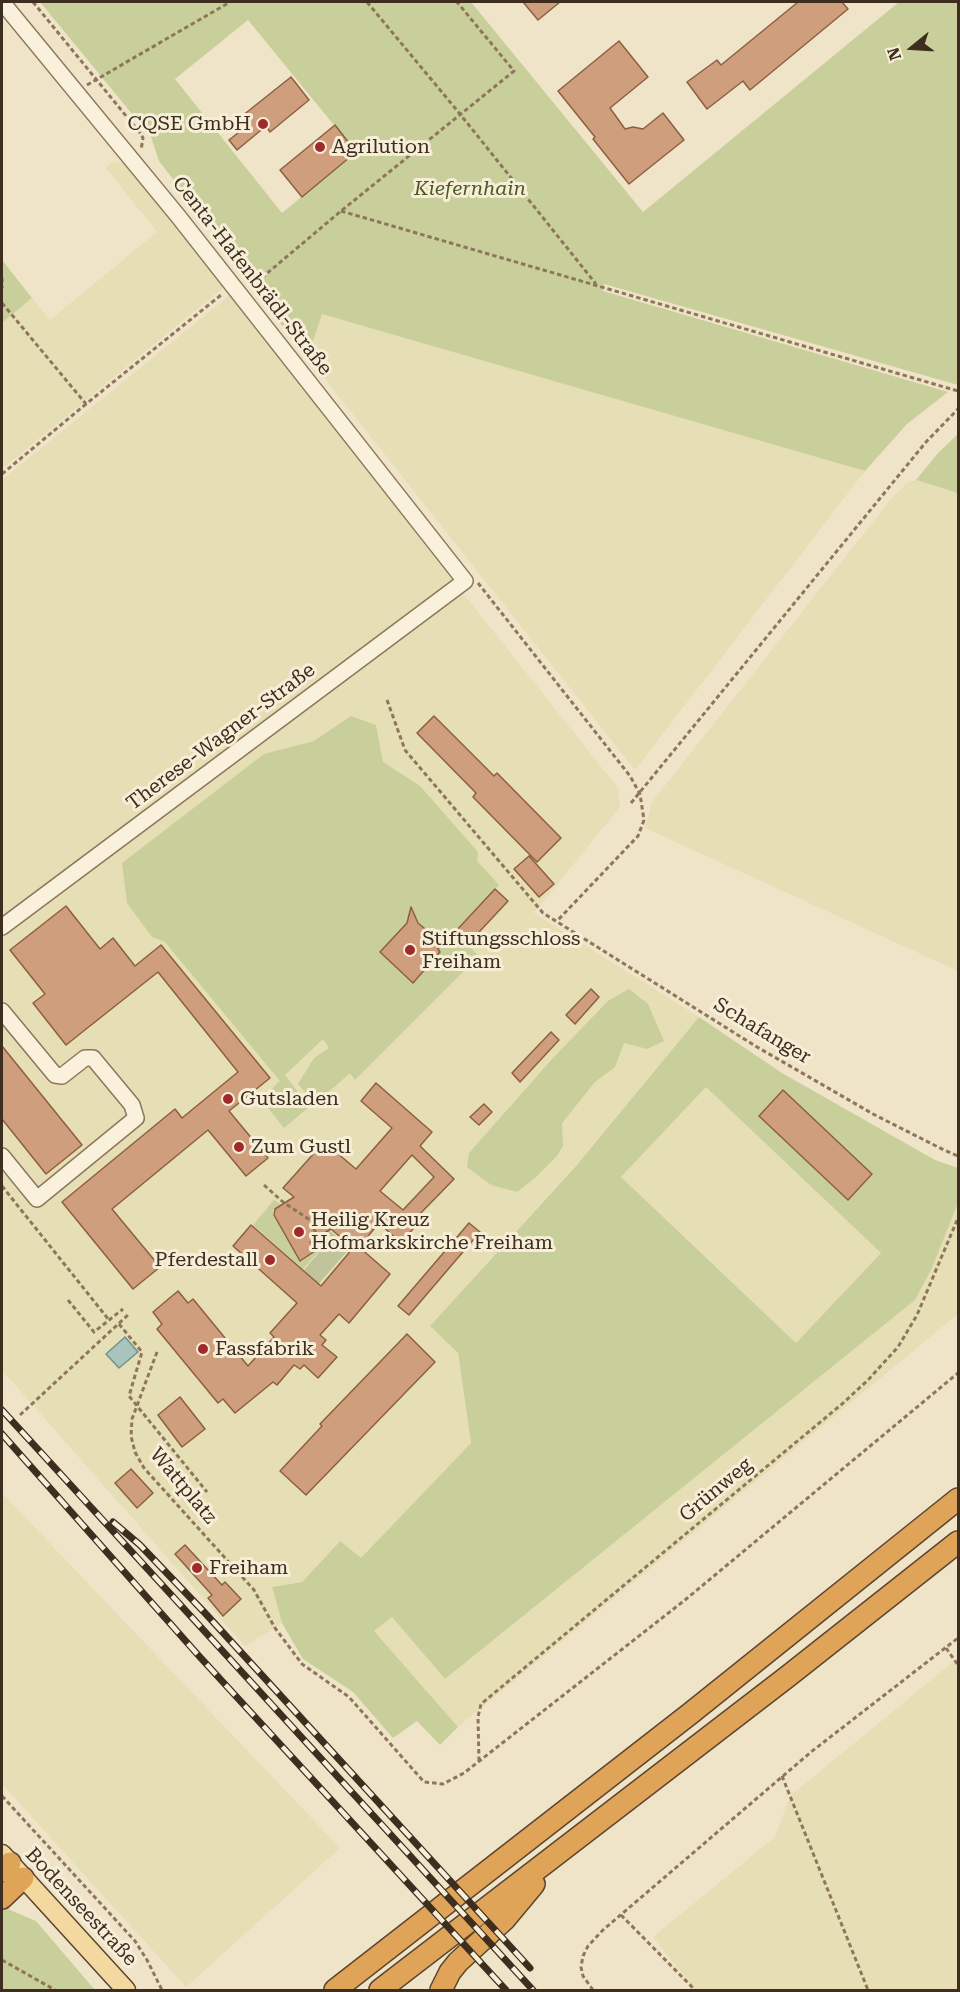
<!DOCTYPE html>
<meta charset="utf-8">
<style>
body{margin:0}
#map{position:relative;width:960px;height:1992px;overflow:hidden;background:#f0e4c8;font-family:"Roboto Serif",serif}
canvas{display:block}
.frame{position:absolute;inset:0;border:3px solid #3d2e20;pointer-events:none}
.north{position:absolute;left:882px;top:18px;width:60px;height:60px;-webkit-text-stroke:4px #f7eed8;paint-order:stroke;rotate:252deg;font-size:16px;font-weight:700;line-height:24px;text-align:center;color:#3d2e20}
.north::after{content:'';display:block;margin:auto;width:21px;height:27px;background:#3d2e20;clip-path:polygon(50% 0,100% 100%,50% 72%,0 100%)}
</style>
<div id="map">
<canvas width="960" height="1992"></canvas>
<div class="frame"></div>
<div class="north">N</div>
</div>
<script>
const context = document.querySelector('canvas').getContext('2d');
context.lineJoin = 'round';
function paint(path, color) { context.fillStyle = color; context.fill(path, 'evenodd'); }
const shape = rows => new Path2D(rows.map(r => 'M' + r).join(''));
function trace(path, color, width, dash) { context.strokeStyle = color; context.lineWidth = width; context.lineCap = dash ? 'butt' : 'round'; context.setLineDash(dash || []); context.stroke(path); }
function label(font, color, halo, rows, align = 'center') {
  context.font = font + ' "Roboto Serif",serif'; context.lineWidth = 6; context.setLineDash([]); context.textBaseline = 'middle'; context.strokeStyle = halo; context.fillStyle = color; for (const [text, x, y, turn = 0] of rows) {
    context.save(); context.translate(x, y); context.rotate((+turn || 0) * Math.PI / 180); context.textAlign = isNaN(turn) ? turn : align; if (halo) context.strokeText(text, 0, 0); context.fillText(text, 0, 0); context.restore();
  }
}
paint(shape([
 [113,162,127,163,224,287,2,469,2,323,32,298,50,320,157,232,106,168],
 [230,295,439,563,618,788,620,807,534,913,699,1017,575,1166,430,1326,458,1353,471,1443,361,1559,339,1541,302,1582,272,1587,282,1623,245,1646,2,1370,2,480],
 [321,313,865,471,635,770,306,355,310,349],
 [916,480,958,493,958,971,645,828,652,802,891,499,908,482],
 [706,1087,881,1253,796,1343,621,1177],
 [958,1203,958,1314,458,1727,374,1631,392,1617,445,1679,915,1300,932,1268],
 [2,1493,340,1848,186,1987,2,1784],
 [958,1658,958,1990,695,1990,653,1937,775,1837,790,1796]
]), '#e6deb5');
paint(shape([
 [40,2,471,2,643,212,899,2,958,2,958,385,604,284,603,291,948,392,907,424,865,471,322,314,314,338,306,355,250,286,273,271,246,274,159,161,151,137],
 [248,20,356,152,282,213,175,79],
 [2,260,32,298,2,323],
 [958,434,958,493,916,480,938,453],
 [351,716,376,725,383,762,420,786,478,852,477,861,499,885,454,932,479,956,355,1080,350,1073,315,1104,298,1084,314,1058,329,1048,323,1039,285,1075,309,1107,284,1128,261,1099,280,1081,165,942,152,937,127,903,122,863,264,754,314,741],
 [629,989,648,1004,664,1041,647,1049,624,1043,615,1067,595,1082,562,1123,563,1146,557,1156,535,1178,517,1192,491,1185,467,1167,469,1153,553,1058,608,1001],
 [699,1017,782,1073,935,1160,958,1168,958,1203,932,1268,915,1300,445,1679,392,1617,374,1631,458,1727,440,1745,417,1721,393,1738,353,1692,303,1659,282,1623,272,1587,302,1582,340,1541,361,1558,471,1443,458,1353,430,1326,575,1167],
 [706,1087,881,1253,796,1343,621,1177],
 [783,1091,872,1174,848,1200,759,1116],
 [274,1200,282,1205,278,1206,273,1210,273,1215,303,1260,318,1248,320,1250,303,1269,253,1225],
 [2,1900,10,1910,36,1921,95,1990,2,1990]
]), '#c9cf9b');
paint(shape([
 [323,1225,350,1248,315,1288,306,1281,310,1276,304,1270,327,1243,319,1231]
]), '#bfc49a');
const water = shape([
 [125,1337,138,1352,119,1368,106,1354,125,1337]
]);
paint(water, '#a9c4bc');
trace(water, '#6f938a', 1.5);
const building = shape([
 [523,2,560,2,538,20,523,2],
 [798,2,842,2,848,9,750,90,743,81,707,109,687,82,717,60,721,65,798,2],
 [619,41,648,77,610,108,625,129,633,127,643,129,663,113,684,140,629,184,593,139,595,137,558,91,619,41],
 [291,77,309,100,270,132,266,126,237,150,229,140,248,125,242,116,291,77],
 [335,125,356,152,302,197,280,170,335,125],
 [434,716,494,776,497,773,561,838,537,862,473,797,476,793,417,733,434,716],
 [529,856,554,884,539,897,514,869,529,856],
 [495,889,508,901,467,945,454,933,495,889],
 [66,906,100,949,113,938,135,966,161,945,270,1078,229,1111,268,1158,246,1176,208,1130,112,1209,160,1267,133,1289,62,1202,175,1109,182,1118,238,1072,158,972,66,1045,33,1003,45,994,10,950,66,906],
 [411,907,418,923,443,944,438,949,440,952,413,983,380,952,407,923,411,907],
 [591,989,599,997,575,1024,566,1015,591,989],
 [551,1032,559,1040,520,1082,512,1073,551,1032],
 [2,1046,82,1145,46,1174,2,1119,2,1046],
 [376,1083,432,1132,420,1146,454,1179,414,1220,418,1223,401,1243,379,1223,359,1247,390,1274,349,1323,339,1314,320,1335,326,1340,322,1345,337,1357,318,1378,304,1365,300,1369,294,1365,277,1385,273,1382,235,1413,223,1399,218,1403,157,1329,162,1324,153,1312,178,1291,188,1303,193,1299,248,1366,274,1337,270,1333,297,1303,233,1246,251,1225,321,1286,353,1248,331,1229,310,1242,315,1251,300,1261,274,1215,275,1209,294,1197,283,1188,324,1142,356,1169,392,1128,361,1101,376,1083],
 [412,1155,434,1177,403,1210,380,1191,412,1155],
 [783,1090,872,1174,848,1200,759,1116,783,1090],
 [484,1104,492,1112,479,1125,470,1117,484,1104],
 [469,1223,480,1232,409,1315,398,1306,469,1223],
 [407,1334,435,1362,306,1495,280,1471,322,1426,320,1424,407,1334],
 [180,1397,205,1429,182,1447,158,1415,180,1397],
 [131,1469,153,1493,137,1508,115,1483,131,1469],
 [185,1545,222,1585,225,1582,241,1599,223,1616,208,1598,212,1595,175,1554,185,1545]
]);
paint(building, '#cf9f7d');
trace(building, '#8d5f41', 1.5);
const minor = shape([
 [2,927,465,581,178,216,2,2],
 [2,1011,55,1075,62,1076,85,1058,93,1058,132,1105,136,1118,37,1199,2,1156]
]);
const major = shape([
 [2,1854,126,1990]
]);
const highway = shape([
 [2,1871,10,1863],
 [2,1898,23,1878],
 [335,1990,691,1713,958,1499],
 [380,1990,787,1677,958,1542],
 [441,1990,450,1972,458,1962,504,1920,534,1884]
]);
trace(minor, '#8d765c', 18);
trace(major, '#5b4430', 21);
trace(highway, '#5b4430', 24);
trace(shape([
 [33,2,140,133,143,138,141,150],
 [367,2,460,114,596,284],
 [87,85,230,2],
 [341,211,958,391],
 [2,278,2,288],
 [246,279,265,275,341,211,514,71,457,2],
 [2,303,86,404,221,295],
 [2,474,86,404],
 [478,583,630,776,640,794,644,820,638,836,557,921],
 [387,700,405,750,543,913,757,1047,873,1114,944,1150,958,1156],
 [631,803,926,442,958,409],
 [264,1185,283,1202,310,1220,320,1242,314,1246],
 [2,1186,109,1320],
 [68,1300,94,1332,123,1309],
 [119,1324,142,1352,129,1396,207,1492],
 [157,1352,132,1419,131,1436,135,1452,144,1468,254,1590,275,1628,302,1664,349,1697,424,1782,443,1784,464,1773,685,1600,958,1373],
 [20,1415,128,1315],
 [946,1648,958,1665],
 [479,1761,478,1717,481,1704,842,1404,868,1380,898,1347,917,1315,958,1218],
 [782,1776,868,1990],
 [2,1796,135,1941,147,1960,162,1990],
 [621,1915,695,1990],
 [2,1960,55,1990],
 [593,1990,583,1976,581,1967,583,1956,588,1946,603,1930,811,1752,958,1638]
]), '#8d765c', 3, [4.5, 3]);
trace(minor, '#faf1dc', 15);
trace(major, '#f3d9a0', 18);
trace(highway, '#e0a458', 21);
const rail = shape([
 [2,1410,533,1990],
 [2,1434,199,1656,506,1990],
 [113,1522,140,1545,205,1613,530,1968]
]);
trace(rail, '#3d2e20', 7);
trace(rail, '#f7eed8', 4.5, [14]);
for (const [x, y, r, color] of [
 [263,124,6,"#9e2a2b"],
 [320,147,6,"#9e2a2b"],
 [410,950,6,"#9e2a2b"],
 [228,1099,6,"#9e2a2b"],
 [239,1147,6,"#9e2a2b"],
 [299,1232,6,"#9e2a2b"],
 [270,1260,6,"#9e2a2b"],
 [203,1349,6,"#9e2a2b"],
 [197,1568,6,"#9e2a2b"]
]) { const dot = new Path2D(); dot.arc(x, y, r, 0, 2 * Math.PI); context.fillStyle = color; context.fill(dot); trace(dot, '#f7eed8', 2); }
label('20px', '#3d2e20', '#f7eed8', [
 ["CQSE GmbH",251,124,"right"],
 ["Agrilution",332,147],
 ["Stiftungsschloss",422,939],
 ["Freiham",422,962],
 ["Gutsladen",240,1099],
 ["Zum Gustl",251,1147],
 ["Heilig Kreuz",311,1220],
 ["Hofmarkskirche Freiham",311,1243],
 ["Pferdestall",258,1260,"right"],
 ["Fassfabrik",215,1349],
 ["Freiham",209,1568]
], 'left');
label('italic 20px', '#4d5a26', '#f7eed8', [
 ["Kiefernhain",470,189]
]);
label('20px', '#3d2e20', '#f7eed8', [
 ["Centa-Hafenbrädl-Straße",252,276,52],
 ["Therese-Wagner-Straße",221,737,-37],
 ["Schafanger",762,1031,31],
 ["Wattplatz",183,1486,50],
 ["Grünweg",716,1490,-40],
 ["Bodenseestraße",81,1907,47]
]);
</script>
